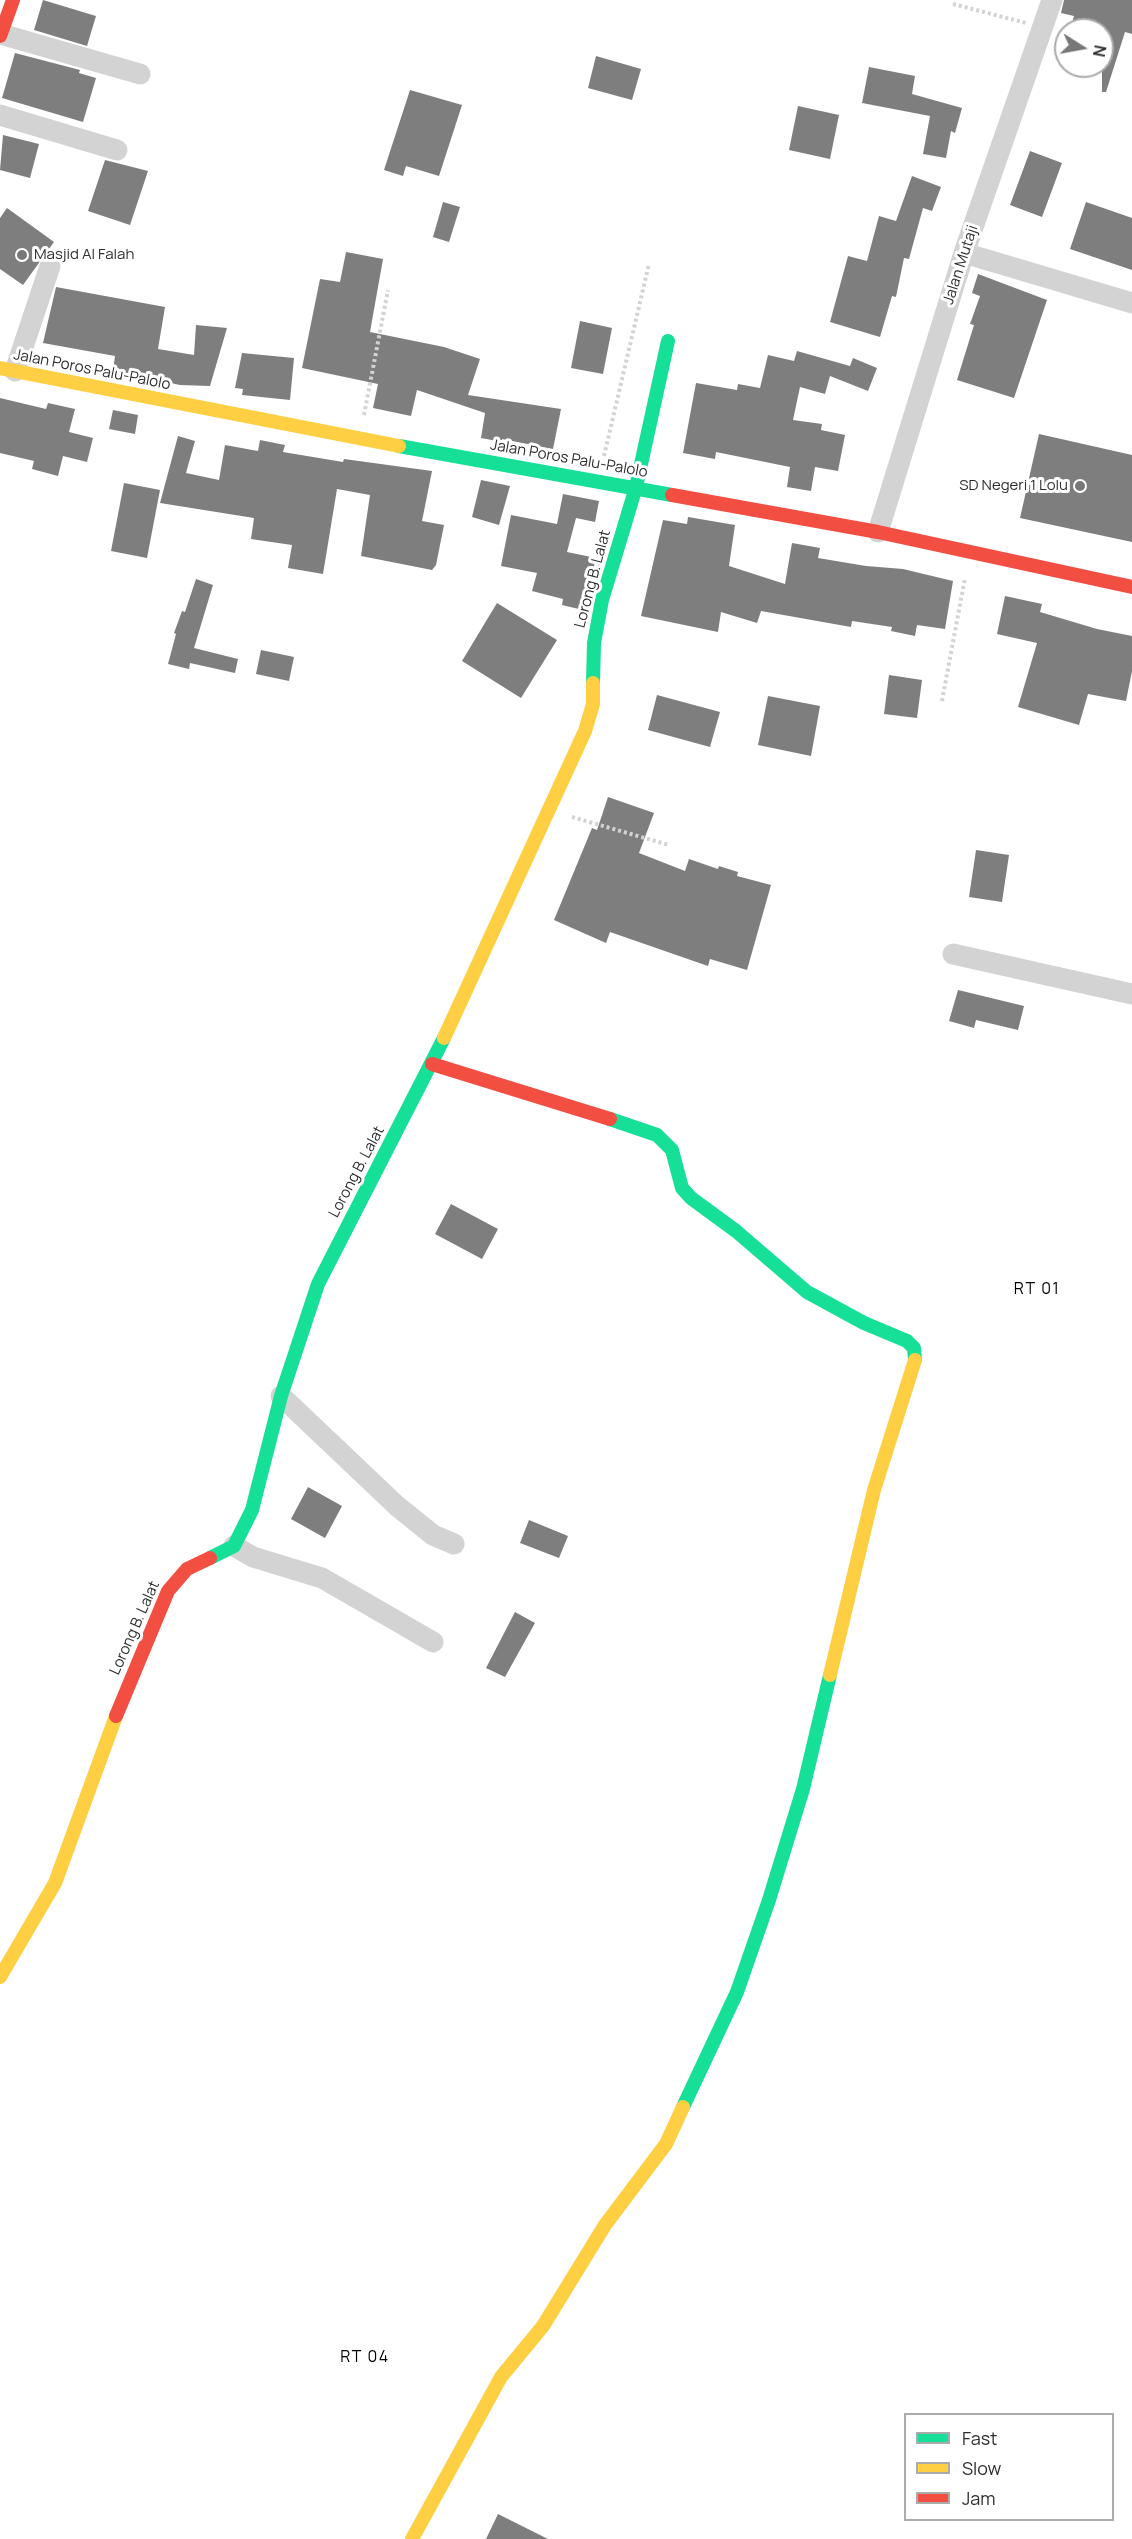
<!DOCTYPE html>
<style>
body{margin:0}
#map{position:relative;width:1132px;height:2539px;overflow:hidden;background:#fff;font-family:Manrope,sans-serif}
canvas{display:block}
.legend{position:absolute;left:904px;top:2413px;width:210px;height:108px;box-sizing:border-box;background:#fff;border:2px solid #ababab;margin:0;padding:8px 10px;list-style:none;font-size:18px;color:#2e2e2e}
.legend li{display:flex;align-items:center;gap:12px;height:30px}
.legend b{width:30px;border:2px solid #ababab}
.north{position:absolute;left:1054px;top:18px;width:60px;height:60px;box-sizing:border-box;background:#fff;border:2px solid #ababab;border-radius:50%;rotate:101deg;font-size:16px;font-weight:700;line-height:24px;text-align:center;color:#2e2e2e}
.north::after{content:'';display:block;margin:auto;width:21px;height:27px;background:#777;clip-path:polygon(50% 0,100% 100%,50% 72%,0 100%)}
</style>
<div id="map">
<canvas width="1132" height="2539"></canvas>
<ul class="legend">
<li><b style="height:8px;background:#16e098"></b>Fast</li>
<li><b style="height:8px;background:#ffcf43"></b>Slow</li>
<li><b style="height:8px;background:#f24e42"></b>Jam</li>
</ul>
<div class="north">N</div>
</div>
<script>
const context = document.querySelector('canvas').getContext('2d');
context.lineJoin = 'round';
function paint(path, color) { context.fillStyle = color; context.fill(path, 'evenodd'); }
const shape = rows => new Path2D(rows.map(r => 'M' + r).join(''));
function trace(path, color, width, dash) { context.strokeStyle = color; context.lineWidth = width; context.lineCap = dash ? 'butt' : 'round'; context.setLineDash(dash || []); context.stroke(path); }
function label(font, color, halo, rows, align = 'center') {
  context.font = font + ' Manrope,sans-serif'; context.lineWidth = 6; context.setLineDash([]); context.textBaseline = 'middle'; context.strokeStyle = halo; context.fillStyle = color; for (const [text, x, y, turn = 0] of rows) {
    context.save(); context.translate(x, y); context.rotate((+turn || 0) * Math.PI / 180); context.textAlign = isNaN(turn) ? turn : align; if (halo) context.strokeText(text, 0, 0); context.fillText(text, 0, 0); context.restore();
  }
}
paint(shape([
 [43,0,96,16,87,46,34,30],
 [1064,0,1132,0,1132,34,1125,32,1106,92,1102,92,1102,30,1070,30,1074,16,1061,13],
 [15,53,80,70,79,73,96,78,83,122,2,98],
 [596,56,641,69,632,100,588,88],
 [869,67,915,76,912,94,962,108,955,133,951,131,946,158,923,154,930,116,862,103],
 [410,90,462,105,439,176,406,166,403,176,384,170],
 [798,106,839,115,830,159,789,150],
 [3,135,39,144,30,178,0,170],
 [1030,151,1062,163,1042,217,1010,205],
 [105,160,148,171,130,225,88,211],
 [912,176,941,187,932,211,923,208,909,259,904,258,896,297,892,296,880,337,830,322,848,256,867,261,879,216,896,221],
 [443,202,460,207,449,242,433,237],
 [1086,202,1132,218,1132,270,1070,249],
 [7,208,54,242,23,285,0,269,0,218],
 [346,252,383,259,370,332,444,347,480,359,468,395,561,409,553,449,502,439,502,442,481,438,485,413,417,390,411,416,373,408,378,384,302,368,320,279,340,282],
 [978,274,1047,300,1014,398,957,380,974,325,970,324,980,296,972,293],
 [56,287,165,307,158,349,194,355,196,325,227,328,210,386,180,385,113,371,115,356,43,343],
 [580,321,612,328,603,374,571,368],
 [797,351,850,366,853,358,877,368,868,391,830,376,825,394,800,387,793,420,822,424,821,430,845,435,838,471,815,467,811,491,787,487,790,467,716,452,715,459,683,453,696,383,737,390,738,384,760,388,768,355,794,361],
 [242,353,294,358,290,400,242,395,243,389,235,388],
 [0,398,46,409,48,403,75,409,69,432,93,438,87,462,63,456,58,476,32,469,34,461,0,453],
 [113,410,138,415,135,434,109,429],
 [1039,434,1132,455,1132,542,1020,518],
 [178,436,195,441,186,473,219,480,225,445,258,451,260,440,285,445,283,452,343,462,344,459,432,471,422,521,444,525,436,565,432,570,361,556,370,495,337,489,323,574,288,568,292,545,251,539,254,518,160,503],
 [481,480,510,486,499,525,472,517],
 [124,483,160,490,147,558,111,551],
 [563,494,599,501,595,522,576,518,567,552,596,558,583,610,562,605,563,599,532,591,537,573,501,566,511,515,557,524],
 [688,517,735,525,729,566,785,584,792,543,820,548,818,558,866,566,903,569,953,581,945,629,917,625,915,636,891,631,892,627,852,621,851,627,761,611,757,623,721,612,718,632,641,616,663,520,687,524],
 [196,579,213,585,194,648,238,659,235,673,190,663,189,669,168,664,176,634,174,633,182,611,185,612],
 [1005,596,1042,604,1040,612,1097,629,1132,636,1132,671,1126,701,1088,694,1079,725,1018,707,1037,643,997,634],
 [497,603,557,640,521,698,462,661],
 [261,650,294,657,289,681,256,674],
 [889,675,922,680,917,718,884,714],
 [657,695,720,712,710,747,648,730],
 [768,696,820,706,811,756,758,745],
 [608,797,654,813,639,853,685,871,689,859,718,869,719,866,738,872,737,876,771,885,747,970,710,959,708,966,610,932,606,943,554,920,592,828,597,830],
 [976,850,1009,855,1002,902,969,897],
 [958,990,1024,1006,1018,1030,976,1020,974,1028,949,1021],
 [451,1204,498,1229,482,1259,435,1234],
 [308,1487,342,1506,325,1538,291,1519],
 [529,1520,568,1536,559,1558,520,1543],
 [515,1612,535,1623,505,1677,486,1668],
 [498,2514,548,2539,486,2539]
]), '#7e7e7e');
trace(shape([
 [953,4,1026,23],
 [364,415,388,290],
 [604,456,649,264],
 [942,701,965,578],
 [572,817,669,845]
]), '#d3d3d3', 4, [3, 3]);
trace(shape([
 [1,34,140,74],
 [0,115,117,150],
 [964,253,1132,303],
 [15,371,50,266],
 [878,532,964,253,1052,0],
 [953,954,1132,994],
 [281,1396,397,1506,433,1535,454,1544],
 [234,1546,253,1557,322,1578,433,1642]
]), '#d3d3d3', 21);
trace(shape([
 [399,446,672,495],
 [593,683,594,643,602,600,636,487,668,341],
 [610,1119,657,1135,672,1150,682,1188,691,1198,736,1231,807,1292,864,1323,907,1341,914,1348,915,1360],
 [210,1558,234,1546,252,1510,281,1396,318,1284,444,1038],
 [683,2107,737,1992,769,1900,803,1789,830,1675]
]), '#16e098', 14);
trace(shape([
 [0,368,399,446],
 [444,1038,585,731,593,704,593,683],
 [830,1675,874,1490,915,1360],
 [0,1977,55,1883,116,1716],
 [412,2539,501,2377,543,2326,605,2225,666,2144,683,2107]
]), '#ffcf43', 14);
trace(shape([
 [0,36,13,0],
 [672,495,878,532,1132,587],
 [432,1064,610,1119],
 [116,1716,168,1591,187,1569,210,1558]
]), '#f24e42', 14);
for (const [x, y, r, color] of [
 [22,255,6,"#777"],
 [1080,486,6,"#777"]
]) { const dot = new Path2D(); dot.arc(x, y, r, 0, 2 * Math.PI); context.fillStyle = color; context.fill(dot); trace(dot, '#fff', 2); }
label('15px', '#2e2e2e', '#fff', [
 ["Masjid Al Falah",34,255],
 ["SD Negeri 1 Lolu",1068,486,"right"]
], 'left');
label('15px', '#2e2e2e', '#fff', [
 ["Jalan Mutaji",961,265,-72],
 ["Jalan Poros Palu-Palolo",92,370,11],
 ["Jalan Poros Palu-Palolo",569,459,10],
 ["Lorong B. Lalat",593,579,-75],
 ["Lorong B. Lalat",357,1172,-62],
 ["Lorong B. Lalat",135,1628,-66]
]);
context.letterSpacing = '1.5px';
label('16px', '#000', '#fff', [
 ["RT 01",1037,1290],
 ["RT 04",365,2358]
]);
context.letterSpacing = '0px';
</script>
